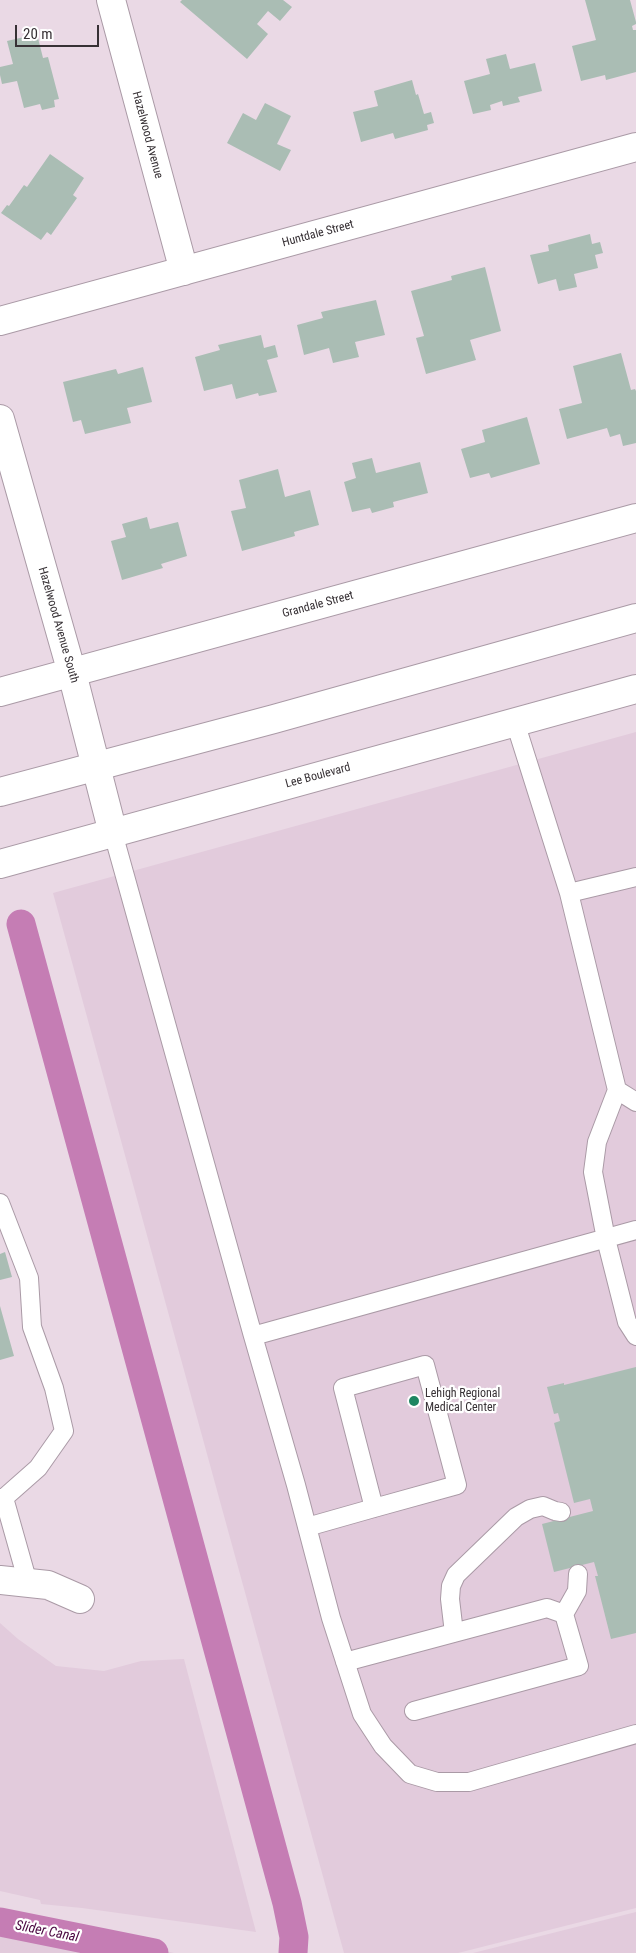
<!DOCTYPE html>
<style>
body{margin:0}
#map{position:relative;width:636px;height:1953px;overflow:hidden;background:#ead9e5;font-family:"Roboto Condensed",sans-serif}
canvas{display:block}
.scale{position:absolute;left:15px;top:25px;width:84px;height:22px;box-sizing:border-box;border:2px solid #373135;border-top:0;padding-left:6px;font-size:15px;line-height:18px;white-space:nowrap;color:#373135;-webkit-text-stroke:4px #fff;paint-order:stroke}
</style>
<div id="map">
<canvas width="636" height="1953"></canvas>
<div class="scale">20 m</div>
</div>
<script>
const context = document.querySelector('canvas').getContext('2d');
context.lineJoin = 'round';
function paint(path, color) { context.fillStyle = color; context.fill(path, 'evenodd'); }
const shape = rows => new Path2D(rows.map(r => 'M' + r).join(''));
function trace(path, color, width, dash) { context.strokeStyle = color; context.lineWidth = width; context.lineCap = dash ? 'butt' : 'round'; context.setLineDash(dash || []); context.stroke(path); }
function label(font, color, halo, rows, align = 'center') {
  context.font = font + ' "Roboto Condensed",sans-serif'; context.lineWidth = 4.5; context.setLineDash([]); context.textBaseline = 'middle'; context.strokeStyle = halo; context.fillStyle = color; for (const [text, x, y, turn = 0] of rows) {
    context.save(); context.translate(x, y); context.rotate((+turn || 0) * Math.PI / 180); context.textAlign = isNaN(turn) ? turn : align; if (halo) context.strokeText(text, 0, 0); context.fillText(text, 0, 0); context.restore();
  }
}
paint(shape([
 [636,732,636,1908,458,1953,344,1953,53,893],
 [0,1623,18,1639,56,1666,104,1671,141,1661,184,1659,256,1932,82,1908,41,1904,40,1900,0,1891],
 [0,1911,174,1953,0,1953],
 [636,1912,636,1953,473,1953]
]), '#e2cbdc');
trace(shape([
 [21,924,287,1903,294,1937,293,1953],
 [0,1922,154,1953]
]), '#c57db4', 29);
paint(shape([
 [182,0,283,0,292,7,280,21,268,11,257,24,268,34,247,59,180,2],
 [585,0,630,0,636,22,636,24,632,26,633,30,636,30,636,72,606,80,605,75,581,81,572,46,596,40],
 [37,34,43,58,48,57,59,99,54,100,55,107,42,110,40,104,24,108,17,81,2,84,0,75,0,67,13,64,7,41],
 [506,54,510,69,535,63,542,91,518,97,520,102,503,106,502,101,490,105,491,110,473,114,464,81,490,74,486,59],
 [412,80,416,95,418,94,424,114,431,112,434,123,427,125,428,130,395,139,393,133,361,142,353,112,378,106,374,91],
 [265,103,291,116,277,144,291,150,280,171,227,143,243,113,256,120],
 [50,154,84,178,73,195,77,198,51,235,47,232,41,240,1,213,7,205,9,206,24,185,27,187],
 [590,234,592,244,600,242,603,253,595,255,598,268,574,274,577,287,559,291,556,279,538,284,530,255,549,251,548,245],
 [485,267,501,331,470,340,476,360,426,374,416,338,424,336,411,291,452,280,451,276],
 [376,300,385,335,355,342,359,357,333,363,329,348,304,355,297,325,323,318,321,312],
 [261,335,264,348,275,345,278,357,267,360,277,392,259,396,258,393,236,399,232,384,204,391,195,357,220,350,218,345],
 [621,353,631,390,635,389,636,391,636,443,623,446,620,434,610,437,607,428,567,439,559,409,582,403,573,366],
 [143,367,152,402,127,408,131,423,85,434,81,420,73,422,63,382,116,369,118,374],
 [527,417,540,464,491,478,489,473,470,478,461,449,485,442,482,430],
 [372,458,376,473,420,462,428,493,393,502,394,507,372,513,370,508,352,512,344,482,356,478,352,463],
 [278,469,285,497,310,490,319,525,294,532,295,536,242,551,231,511,246,508,239,480],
 [147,517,150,529,178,522,187,556,161,564,163,568,122,580,111,541,126,537,122,524],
 [5,1252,12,1277,0,1280,0,1254],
 [0,1306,14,1356,0,1360],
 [636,1367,636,1633,611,1639,595,1576,598,1576,594,1562,554,1572,542,1524,593,1511,590,1499,574,1503,554,1423,560,1421,558,1413,554,1414,547,1387,564,1383,564,1385]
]), '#aabdb4');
const lane = shape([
 [515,722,569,893,617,1090],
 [113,833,253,1336],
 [569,893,636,877],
 [636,1102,617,1090,597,1142,593,1172,606,1239,627,1322,636,1336],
 [0,1203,29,1278,32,1327,54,1388,64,1431,38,1468,4,1498,0,1498],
 [636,1230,253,1336,296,1485,331,1618,362,1714,383,1746,410,1774,437,1782,469,1782,636,1734],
 [4,1498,28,1583],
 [307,1527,374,1508,457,1485,425,1365,343,1388,374,1508],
 [564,1614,577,1591,578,1574],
 [454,1633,450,1599,451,1586,456,1575,516,1517,530,1509,543,1506,555,1511,561,1512],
 [345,1662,547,1608,564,1614,579,1666,414,1711]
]);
const street = shape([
 [111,0,184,271],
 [0,321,636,147],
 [0,419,72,673,113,833],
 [0,692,636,518],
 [0,1580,48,1585,80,1599]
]);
const secondary = shape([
 [0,792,274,719,636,618],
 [0,864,636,689]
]);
trace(lane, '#aa9aa6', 20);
trace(street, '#aa9aa6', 30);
trace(secondary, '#aa9aa6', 30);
trace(lane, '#fff', 18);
trace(street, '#fff', 28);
trace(secondary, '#fff', 28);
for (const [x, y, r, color] of [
 [414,1401,6,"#1e8561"]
]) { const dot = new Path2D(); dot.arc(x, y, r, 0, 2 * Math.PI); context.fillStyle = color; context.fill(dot); trace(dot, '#fff', 2); }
label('12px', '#373135', '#fff', [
 ["Hazelwood Avenue",147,135,75],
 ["Huntdale Street",318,234,-15],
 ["Grandale Street",318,605,-15],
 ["Hazelwood Avenue South",58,625,74],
 ["Lee Boulevard",318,776,-15]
]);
label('12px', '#373135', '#fff', [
 ["Lehigh Regional",425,1394],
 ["Medical Center",425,1408]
], 'left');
label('italic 14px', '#4a0740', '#fff', [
 ["Slider Canal",47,1932,11]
]);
</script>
